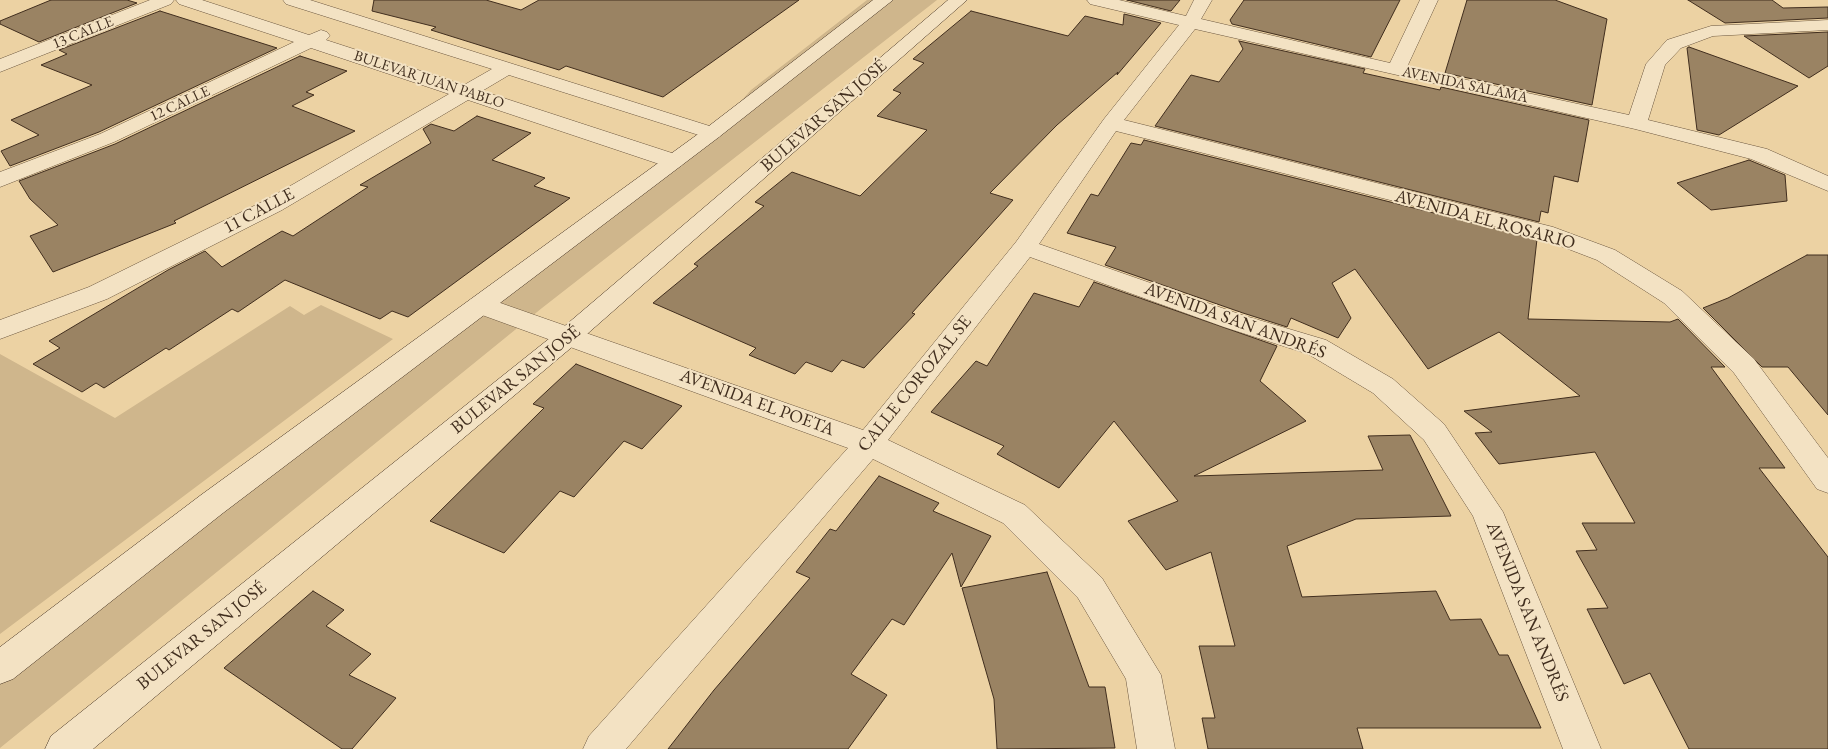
<!DOCTYPE html>
<meta charset="utf-8">
<style>
body{margin:0}
canvas{display:block;background:#ecd2a3}
</style>
<canvas width="1828" height="749"></canvas>
<script>
const context = document.querySelector('canvas').getContext('2d');
context.lineJoin = 'round';
function paint(path, color) { context.fillStyle = color; context.fill(path, 'evenodd'); }
const shape = rows => new Path2D(rows.map(r => 'M' + r).join(''));
function trace(path, color, width, dash) { context.strokeStyle = color; context.lineWidth = width; context.lineCap = dash ? 'butt' : 'round'; context.setLineDash(dash || []); context.stroke(path); }
function label(font, color, halo, rows, align = 'center') {
  context.font = font + ' "EB Garamond",serif'; context.lineWidth = 4; context.setLineDash([]); context.textBaseline = 'middle'; context.strokeStyle = halo; context.fillStyle = color; for (const [text, x, y, turn = 0] of rows) {
    context.save(); context.translate(x, y); context.rotate((+turn || 0) * Math.PI / 180); context.textAlign = isNaN(turn) ? turn : align; if (halo) context.strokeText(text, 0, 0); context.fillText(text, 0, 0); context.restore();
  }
}
paint(shape([
 [867,0,937,0,542,308,0,748,0,669,632,182,673,161,712,133,751,90],
 [321,305,393,339,0,634,0,354,115,418,290,306,304,315]
]), '#cfb68c');
const building = shape([
 [51,0,127,0,137,3,39,42,0,24,0,21,51,0],
 [374,0,486,0,521,10,539,0,799,0,663,97,566,66,559,70,431,30,436,27,372,11,374,0],
 [1127,0,1180,0,1171,11,1127,0],
 [1244,0,1400,0,1371,57,1232,24,1230,20,1244,0],
 [1467,0,1555,0,1607,19,1592,105,1445,73,1467,0],
 [1688,0,1772,0,1783,8,1828,7,1828,18,1725,23,1688,0],
 [160,11,277,48,99,132,10,166,1,151,39,135,11,120,92,85,41,65,67,54,59,50,160,11],
 [971,11,1068,36,1085,16,1123,25,1124,14,1161,23,1117,75,1118,72,1057,125,990,193,1013,200,912,313,915,314,864,368,842,360,832,372,806,362,795,374,749,355,756,348,653,303,698,266,694,264,764,206,755,202,792,172,860,196,927,130,877,116,901,93,893,90,924,63,913,59,971,11],
 [1828,32,1828,66,1809,78,1744,36,1828,32],
 [1239,41,1365,69,1363,73,1440,90,1441,87,1589,120,1578,182,1554,176,1548,213,1541,211,1539,222,1155,126,1191,75,1219,82,1243,49,1239,41],
 [1689,47,1798,86,1719,135,1697,130,1687,48,1689,47],
 [300,56,347,71,306,92,314,95,292,106,355,131,174,221,176,223,53,272,30,236,58,225,30,199,19,181,115,144,300,56],
 [477,116,531,133,492,160,545,178,534,186,570,198,408,317,392,311,380,319,285,280,238,312,232,309,169,350,166,348,104,388,96,383,82,392,33,364,60,348,49,341,168,270,205,251,222,267,282,231,293,236,368,187,360,185,431,143,423,129,431,124,454,131,477,116],
 [1144,140,1537,239,1528,319,1670,322,1678,319,1725,367,1711,367,1785,468,1759,468,1828,557,1828,749,1689,749,1650,673,1624,684,1587,609,1608,608,1576,551,1597,550,1582,523,1635,523,1595,452,1499,464,1475,433,1492,432,1464,411,1580,396,1499,332,1428,369,1355,269,1332,283,1351,318,1338,338,1291,318,1287,327,1243,313,1105,265,1116,247,1067,233,1091,194,1098,196,1131,143,1141,145,1144,140],
 [1749,160,1785,175,1787,201,1711,210,1677,183,1749,160],
 [1807,255,1828,255,1828,415,1788,367,1762,367,1703,308,1728,298,1807,255],
 [1094,282,1277,346,1260,381,1306,421,1194,476,1383,470,1368,436,1410,435,1451,516,1356,519,1287,546,1302,597,1436,591,1450,620,1481,619,1499,655,1508,655,1541,728,1357,728,1363,749,1208,749,1202,718,1215,718,1199,646,1235,646,1211,552,1166,570,1128,521,1178,501,1114,421,1059,488,997,454,1004,446,931,412,976,361,987,366,1034,293,1079,307,1094,282],
 [576,364,682,406,642,449,624,441,574,497,560,491,504,553,430,521,544,408,533,404,576,364],
 [879,476,939,503,933,511,991,536,961,587,952,553,904,625,892,619,851,674,887,695,848,749,668,749,714,690,810,578,796,572,830,529,836,531,879,476],
 [1047,572,1089,687,1105,687,1115,748,997,749,994,699,962,588,1047,572],
 [313,591,344,610,326,626,371,654,349,675,396,698,352,749,342,749,224,668,313,591]
]);
paint(building, '#9a8363');
trace(building, '#412e1e', 1);
const street = shape([
 [150,0,174,0,171,4,0,72,0,59,150,0],
 [176,0,202,0,309,35,321,30,327,32,330,36,326,40,464,85,492,69,286,4,283,0,310,0,719,129,722,133,719,137,712,139,705,137,509,75,482,91,681,156,684,161,681,166,673,168,665,166,468,100,282,210,107,299,0,339,0,320,89,287,266,200,449,94,311,48,114,142,0,187,0,172,100,134,294,42,179,4,176,0],
 [1087,0,1119,0,1186,16,1194,0,1212,0,1201,19,1390,63,1420,0,1438,0,1407,67,1629,115,1646,64,1667,40,1711,26,1828,20,1828,30,1713,36,1681,48,1665,65,1648,120,1767,149,1828,176,1828,191,1751,159,1635,129,1195,29,1124,120,1553,227,1615,250,1682,291,1754,359,1828,458,1828,493,1817,489,1734,373,1664,303,1597,260,1537,237,1116,131,1039,244,1242,315,1326,340,1393,379,1444,424,1503,512,1601,749,1563,749,1473,516,1424,440,1373,393,1308,354,1224,327,1030,257,888,440,1025,505,1102,578,1161,675,1175,749,1137,749,1126,679,1078,598,1003,523,873,459,626,749,583,749,589,736,848,448,471,311,467,305,471,299,480,297,489,299,863,430,1016,242,1104,119,1179,25,1090,4,1087,0]
]);
const secondary = shape([
 [873,0,893,0,719,137,223,513,13,679,0,684,0,647,201,495,705,129,873,0],
 [948,0,967,0,578,342,93,749,45,749,51,736,560,330,948,0]
]);
trace(street, '#6c573f', 1);
trace(secondary, '#412e1e', 1);
paint(street, '#f3e2c3');
paint(secondary, '#f3e2c3');
label('15px', '#412e1e', '#f3e2c3', [
 ["13 CALLE",83,33,-22],
 ["BULEVAR JUAN PABLO",429,80,18],
 ["AVENIDA SALAMA",1465,85,12],
 ["12 CALLE",180,104,-25]
]);
label('18px', '#412e1e', '#f3e2c3', [
 ["BULEVAR SAN JOSÉ",824,116,-41],
 ["11 CALLE",259,211,-28],
 ["AVENIDA EL ROSARIO",1485,220,15],
 ["AVENIDA SAN ANDRÉS",1235,321,20],
 ["BULEVAR SAN JOSÉ",516,380,-39],
 ["CALLE COROZAL SE",915,384,-51],
 ["AVENIDA EL POETA",757,403,20],
 ["AVENIDA SAN ANDRÉS",1527,612,68],
 ["BULEVAR SAN JOSÉ",202,636,-39]
]);
</script>
